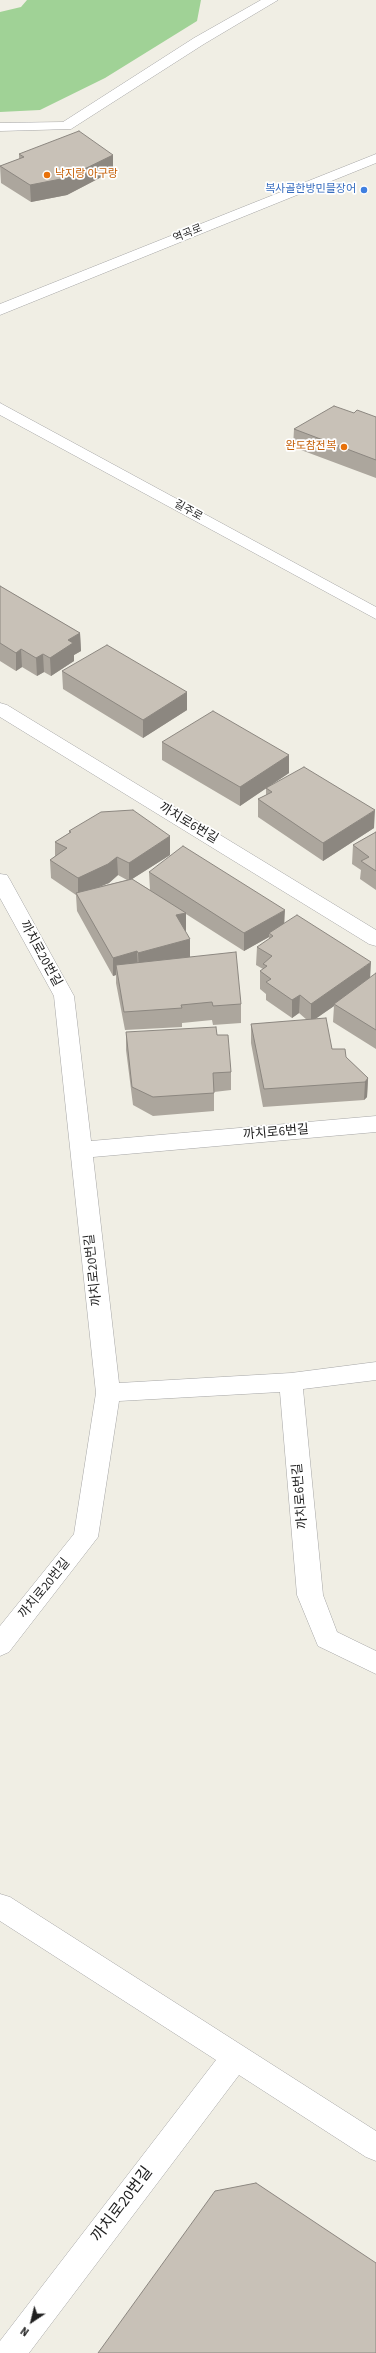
<!DOCTYPE html>
<meta charset="utf-8">
<style>
body{margin:0}
#map{position:relative;width:376px;height:2353px;overflow:hidden;background:#f0eee4;font-family:"Source Sans 3",sans-serif}
canvas{display:block}
.north{position:absolute;left:12px;top:2301px;width:40px;height:40px;-webkit-text-stroke:3px #fff;paint-order:stroke;rotate:215deg;font-size:11px;font-weight:700;line-height:16px;text-align:center;color:#1f1f1f}
.north::after{content:'';display:block;margin:auto;width:14px;height:18px;background:#1f1f1f;clip-path:polygon(50% 0,100% 100%,50% 72%,0 100%)}
</style>
<div id="map">
<canvas width="376" height="2353"></canvas>
<div class="north">N</div>
</div>
<script>
const context = document.querySelector('canvas').getContext('2d');
context.lineJoin = 'round';
function paint(path, color) { context.fillStyle = color; context.fill(path, 'evenodd'); }
const shape = rows => new Path2D(rows.map(r => 'M' + r).join(''));
function trace(path, color, width, dash) { context.strokeStyle = color; context.lineWidth = width; context.lineCap = dash ? 'butt' : 'round'; context.setLineDash(dash || []); context.stroke(path); }
function label(font, color, halo, rows, align = 'center') {
  context.font = font + ' "Source Sans 3","Noto Sans KR",sans-serif'; context.lineWidth = 3.5; context.setLineDash([]); context.textBaseline = 'middle'; context.strokeStyle = halo; context.fillStyle = color; for (const [text, x, y, turn = 0] of rows) {
    context.save(); context.translate(x, y); context.rotate((+turn || 0) * Math.PI / 180); context.textAlign = isNaN(turn) ? turn : align; if (halo) context.strokeText(text, 0, 0); context.fillText(text, 0, 0); context.restore();
  }
}
paint(shape([
 [27,0,201,0,197,21,105,78,40,110,0,112,0,12,21,7]
]), '#a0d296');
const minor = shape([
 [261,0,278,0,204,44,71,129,0,131,0,123,63,122,194,38,261,0],
 [376,154,376,163,0,315,0,304,376,154],
 [0,403,376,607,376,619,0,415,0,403],
 [0,703,7,705,376,930,376,946,369,944,0,717,0,703],
 [0,874,7,875,10,880,74,996,91,1141,376,1116,376,1132,93,1157,119,1383,291,1373,376,1362,376,1380,303,1389,323,1595,337,1632,376,1651,376,1674,318,1646,297,1595,280,1392,119,1401,98,1537,9,1652,0,1656,0,1626,74,1534,96,1393,54,996,0,898,0,874],
 [0,1894,10,1897,376,2131,376,2161,366,2157,239,2075,29,2353,0,2353,0,2341,216,2060,0,1921,0,1894]
]);
trace(minor, '#a6a6a6', 1);
paint(minor, '#fff');
paint(shape([
 [19,154,113,155,113,171,67,195,31,202,1,183,0,166,19,159],
 [354,413,376,417,376,478,293,447,294,429],
 [0,586,80,633,81,651,74,655,74,661,51,676,44,672,37,676,22,667,16,671,0,661],
 [62,671,187,692,187,710,143,738,63,689],
 [162,742,289,755,289,773,268,787,374,828,323,861,258,817,258,799,266,795,266,788,240,806,162,760],
 [69,831,170,836,170,855,132,879,150,890,149,872,284,923,370,978,376,973,376,1049,333,1022,334,1006,315,1019,332,1049,346,1057,368,1078,367,1097,364,1100,263,1107,251,1043,251,1024,307,1020,299,1013,292,1018,266,1000,266,994,260,989,260,971,263,969,256,965,257,947,269,939,269,937,244,951,186,914,185,931,190,957,241,1004,241,1023,213,1025,212,1020,182,1023,182,1027,125,1030,116,983,116,975,113,976,77,911,76,895,51,878,50,860,55,856,55,842,69,833],
 [118,875,127,880,98,887,109,883],
 [376,832,376,890,360,879,361,870,352,864,353,845],
 [126,1032,217,1035,231,1072,231,1090,214,1092,214,1111,153,1116,133,1105,126,1050]
]), '#aca69d');
paint(shape([
 [113,155,113,171,67,195,31,202,30,185],
 [80,633,81,651,74,655,74,661,51,676,50,658,68,640],
 [21,649,22,667,16,671,16,653],
 [43,654,44,672,37,676,36,658],
 [187,692,187,710,143,738,143,720],
 [289,755,289,773,240,806,240,787],
 [375,810,374,828,323,861,323,843],
 [170,836,170,855,129,881,129,863],
 [117,857,118,875,109,883,78,896,78,878],
 [285,910,284,928,269,933,269,937,244,951,244,933],
 [186,913,186,931,176,934,176,915],
 [190,939,190,958,139,972,138,953],
 [137,951,138,970,116,965,116,975,113,976,113,958],
 [371,962,370,980,334,1004,334,1006,311,1022,311,1004],
 [300,995,299,1013,292,1018,292,1000],
 [368,1078,367,1097,364,1100,365,1082]
]), '#8c8780');
const building = shape([
 [79,131,113,155,66,178,30,185,0,166,24,157,19,154,79,131],
 [334,406,354,413,357,410,376,417,376,460,294,429,334,406],
 [0,586,80,633,68,640,73,643,50,658,43,654,36,658,21,649,16,653,0,643,0,586],
 [107,645,187,692,143,720,62,671,107,645],
 [213,711,289,755,240,787,162,742,213,711],
 [304,767,375,810,323,843,258,799,272,792,266,788,304,767],
 [133,810,170,836,129,863,117,857,108,864,78,878,50,860,67,848,55,842,71,832,69,831,101,812,133,810],
 [376,832,376,871,361,861,369,857,353,845,376,832],
 [183,846,285,910,244,933,149,872,183,846],
 [132,879,186,913,176,915,190,939,138,953,137,951,113,958,76,893,132,879],
 [297,915,371,962,311,1004,300,995,292,1000,266,982,271,979,260,971,267,966,263,964,272,956,257,947,273,936,269,933,297,915],
 [236,952,241,1004,213,1006,212,1002,181,1005,182,1008,124,1012,116,965,236,952],
 [376,973,376,1030,334,1004,376,973],
 [326,1018,332,1049,345,1049,346,1057,368,1078,365,1082,264,1089,251,1024,326,1018],
 [216,1027,217,1035,228,1035,231,1072,213,1073,214,1093,153,1097,132,1087,126,1032,216,1027],
 [256,2183,376,2263,376,2353,98,2353,215,2191,256,2183]
]);
paint(building, '#c8c1b7');
trace(building, '#8c8780', 1);
for (const [x, y, r, color] of [
 [47,175,4,"#e8710a"],
 [364,190,4,"#3f7fe0"],
 [344,447,4,"#e8710a"]
]) { const dot = new Path2D(); dot.arc(x, y, r, 0, 2 * Math.PI); context.fillStyle = color; context.fill(dot); trace(dot, '#fff', 1.5); }
label('11px', '#c56008', '#fff', [
 ["낙지랑 아구랑",55,175],
 ["완도참전복",336,447,"right"]
], 'left');
label('11px', '#366cbe', '#fff', [
 ["복사골한방민믈장어",356,190]
], 'right');
label('11px', '#1f1f1f', '#fff', [
 ["역곡로",188,234,-22],
 ["길주로",188,511,29]
]);
label('13px', '#1f1f1f', '#fff', [
 ["까치로6번길",188,824,31],
 ["까치로20번길",40,954,61],
 ["까치로6번길",276,1133,-5],
 ["까치로20번길",94,1270,-96],
 ["까치로6번길",301,1496,-95],
 ["까치로20번길",45,1589,-51]
]);
label('16px', '#1f1f1f', '#fff', [
 ["까치로20번길",123,2205,-53]
]);
</script>
